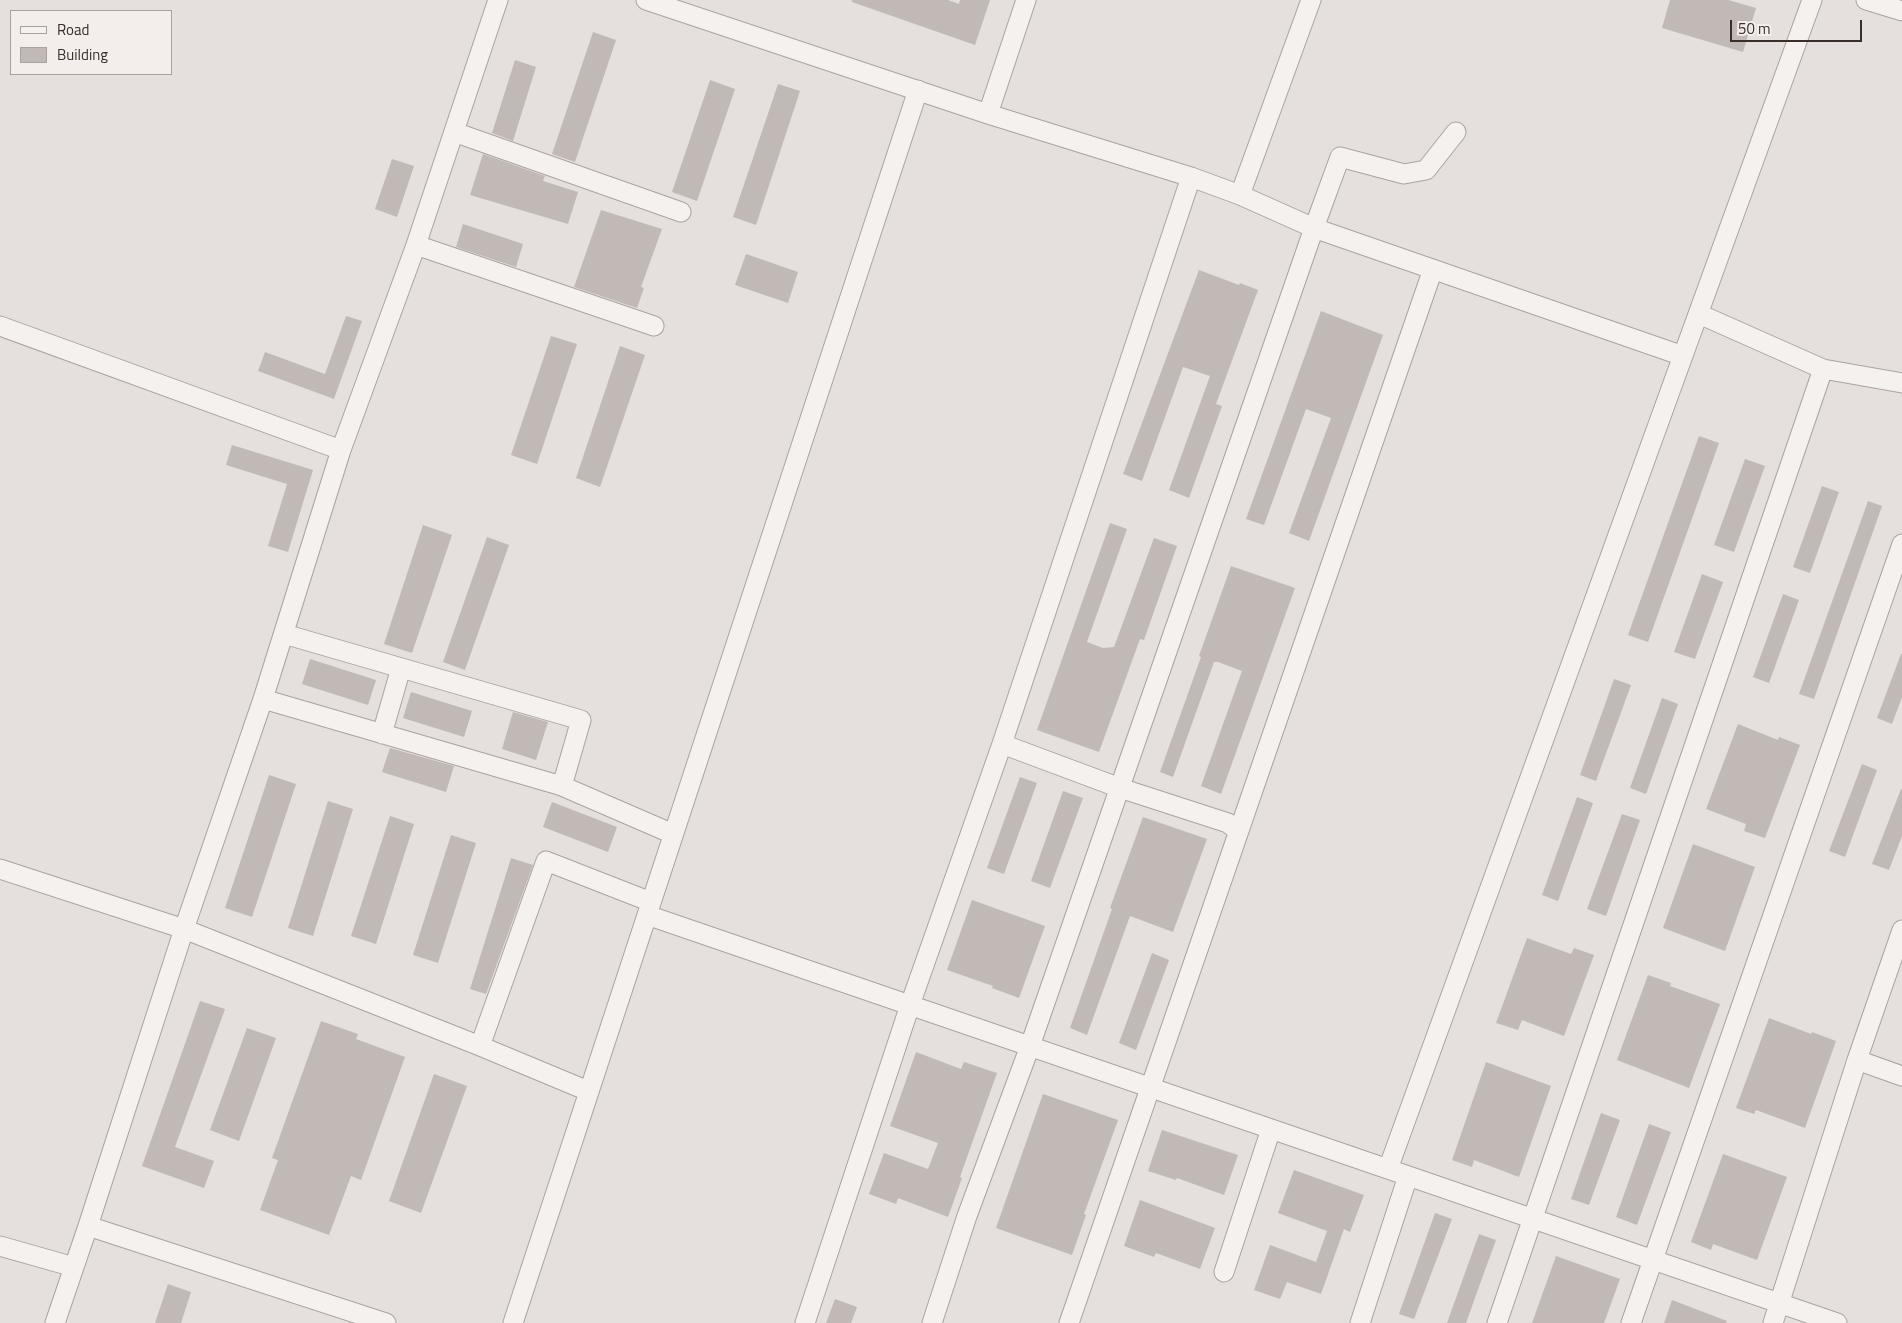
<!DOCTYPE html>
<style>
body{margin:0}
#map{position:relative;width:1902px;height:1323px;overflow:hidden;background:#e5dfdd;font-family:"Titillium Web",sans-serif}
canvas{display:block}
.legend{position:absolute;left:10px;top:10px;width:162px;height:65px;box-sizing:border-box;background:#f3eeec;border:1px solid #a9a19e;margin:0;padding:6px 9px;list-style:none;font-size:15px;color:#3a2e28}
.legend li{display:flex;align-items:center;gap:10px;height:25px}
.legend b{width:25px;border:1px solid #a9a19e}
.scale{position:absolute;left:1730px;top:20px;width:132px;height:22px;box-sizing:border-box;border:2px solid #3a2e28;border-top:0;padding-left:6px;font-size:15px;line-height:18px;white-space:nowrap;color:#3a2e28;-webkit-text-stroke:4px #f3eeec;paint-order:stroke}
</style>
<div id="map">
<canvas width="1902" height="1323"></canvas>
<ul class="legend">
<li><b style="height:6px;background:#f4f1ef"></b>Road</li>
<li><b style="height:14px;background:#c1b9b5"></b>Building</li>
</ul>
<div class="scale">50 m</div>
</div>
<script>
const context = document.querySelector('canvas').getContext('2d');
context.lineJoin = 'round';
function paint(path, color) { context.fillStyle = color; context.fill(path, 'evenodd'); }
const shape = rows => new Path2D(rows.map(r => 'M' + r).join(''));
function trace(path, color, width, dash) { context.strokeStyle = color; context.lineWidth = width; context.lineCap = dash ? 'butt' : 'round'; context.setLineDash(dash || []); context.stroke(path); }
paint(shape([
 [852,0,948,0,959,4,960,0,990,0,975,45,852,2],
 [1670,0,1728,0,1756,8,1743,52,1662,28],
 [593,32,616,40,575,162,552,154],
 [515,60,536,67,513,141,492,133],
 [710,80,735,89,697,201,672,192],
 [778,84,800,91,756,225,733,217],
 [483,154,545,176,543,181,578,192,568,224,470,195],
 [392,159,414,166,397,217,375,209],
 [601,210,662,229,641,287,644,288,637,308,574,287],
 [463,224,523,244,516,267,456,247],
 [746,254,798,272,788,303,735,285],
 [1199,270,1239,285,1240,283,1258,290,1216,404,1222,406,1189,498,1169,490,1210,376,1183,367,1142,481,1123,474],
 [1321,311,1383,335,1309,541,1289,533,1331,418,1306,409,1264,525,1246,519],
 [346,316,362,321,334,399,258,371,265,352,325,374],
 [551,336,577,344,537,464,511,455],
 [620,346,645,355,600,487,576,478],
 [1699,436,1719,443,1648,642,1628,635],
 [232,445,313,470,288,552,268,546,287,484,226,465],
 [1745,459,1765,466,1734,552,1714,545],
 [1822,486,1839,492,1810,573,1793,567],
 [1868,501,1882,506,1814,699,1799,694],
 [1110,523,1127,529,1087,642,1103,648,1114,647,1154,538,1177,546,1144,640,1140,639,1099,752,1037,730],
 [423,525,452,535,412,653,384,644],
 [487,537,509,545,465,670,443,662],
 [1231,566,1295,588,1221,794,1201,786,1242,671,1218,662,1214,662,1173,777,1160,772,1201,657,1199,656],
 [1702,574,1723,582,1695,659,1674,652],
 [1783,594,1799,600,1769,683,1753,677],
 [1901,654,1902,654,1902,697,1892,724,1877,718],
 [310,659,376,680,368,705,302,684],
 [1614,679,1631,685,1596,781,1580,775],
 [411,692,472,711,464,737,403,718],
 [1662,698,1678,704,1646,794,1630,788],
 [513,712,548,722,536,760,502,749],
 [1738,724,1778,740,1779,737,1800,745,1765,838,1744,831,1746,824,1706,809],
 [390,748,454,766,446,792,382,772],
 [1862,764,1877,770,1845,857,1829,851],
 [269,775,296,784,252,917,225,908],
 [1020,777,1037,783,1004,874,987,868],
 [1901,789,1902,789,1902,836,1889,870,1872,864],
 [1063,791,1083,798,1050,888,1031,881],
 [1577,797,1593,803,1558,901,1542,895],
 [328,801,353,809,313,936,288,928],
 [552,802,617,827,608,852,543,827],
 [1622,814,1640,820,1606,916,1587,909],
 [390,816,414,824,376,944,351,936],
 [1143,817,1207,839,1173,932,1130,916,1087,1035,1070,1028,1112,909,1110,908],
 [451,835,476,843,438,963,413,955],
 [1693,844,1755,867,1725,951,1663,928],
 [511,858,533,865,486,994,470,989],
 [972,900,1045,926,1019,998,992,988,993,986,947,970],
 [1527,938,1571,954,1574,948,1594,955,1564,1036,1522,1020,1518,1030,1496,1023],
 [1152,953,1169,960,1136,1050,1119,1043],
 [1648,975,1671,983,1670,986,1720,1004,1689,1088,1617,1060],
 [200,1001,225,1009,175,1147,214,1161,204,1188,142,1166],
 [1769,1018,1811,1034,1812,1032,1836,1041,1805,1128,1756,1110,1754,1114,1736,1108],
 [321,1021,358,1034,356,1039,405,1057,361,1180,351,1176,329,1235,260,1210,278,1160,272,1158],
 [247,1028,276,1038,239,1141,210,1130],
 [916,1052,961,1069,964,1062,997,1073,960,1177,962,1178,948,1217,898,1198,896,1204,869,1194,884,1153,928,1169,938,1143,890,1126],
 [1486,1062,1551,1086,1519,1177,1474,1160,1472,1167,1452,1160],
 [434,1074,467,1086,421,1213,389,1201],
 [1043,1094,1118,1120,1084,1214,1086,1215,1072,1255,996,1228],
 [1601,1113,1620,1120,1589,1205,1571,1199],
 [1649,1124,1671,1132,1637,1225,1616,1217],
 [1162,1130,1238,1155,1224,1195,1177,1178,1176,1180,1148,1171],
 [1723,1154,1787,1177,1757,1260,1713,1244,1711,1250,1691,1242],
 [1294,1170,1364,1195,1350,1232,1344,1229,1321,1294,1287,1282,1280,1299,1254,1290,1270,1245,1316,1262,1327,1231,1278,1213],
 [1140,1200,1215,1228,1200,1269,1156,1253,1154,1257,1124,1246],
 [1435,1213,1452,1219,1414,1319,1399,1314],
 [1479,1234,1496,1240,1485,1270,1466,1323,1447,1323],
 [1556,1256,1620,1279,1604,1323,1532,1323],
 [168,1284,191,1292,181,1323,155,1323],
 [835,1299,857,1307,851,1323,826,1323],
 [1672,1300,1727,1321,1726,1323,1664,1323]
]), '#c1b9b5');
const minor = shape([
 [646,0,988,114,1191,177,1240,195,1314,228,1683,356],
 [1866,0,1902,11],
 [988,114,1026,0],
 [454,132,681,212],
 [1240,195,1311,0],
 [416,245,654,326],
 [1699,314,1823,369,1902,383],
 [0,326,341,450],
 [284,634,581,720,562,786],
 [263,699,562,786,673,834],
 [382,734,401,668],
 [1002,744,1120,788,1228,823,1238,831],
 [0,869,184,929,480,1046,588,1091],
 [647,915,1837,1323],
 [480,1046,546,861,651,902],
 [1857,1060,1902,1076],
 [1388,1169,1812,0],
 [88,1226,386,1323],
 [0,1246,74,1267],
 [1224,1272,1271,1129],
 [55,1323,88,1226,184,929,263,699,341,450,416,245,498,0],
 [513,1323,918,90],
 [805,1323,910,1005,1002,744,1191,177],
 [932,1323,967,1216,1030,1046,1314,228,1340,157,1404,174,1426,170,1456,132],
 [1069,1323,1433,269],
 [1360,1323,1408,1176],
 [1497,1323,1823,369],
 [1631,1323,1902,544],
 [1773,1323,1857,1060,1902,930]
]);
trace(minor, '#aba39f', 21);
trace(minor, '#f4f1ef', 19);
</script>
